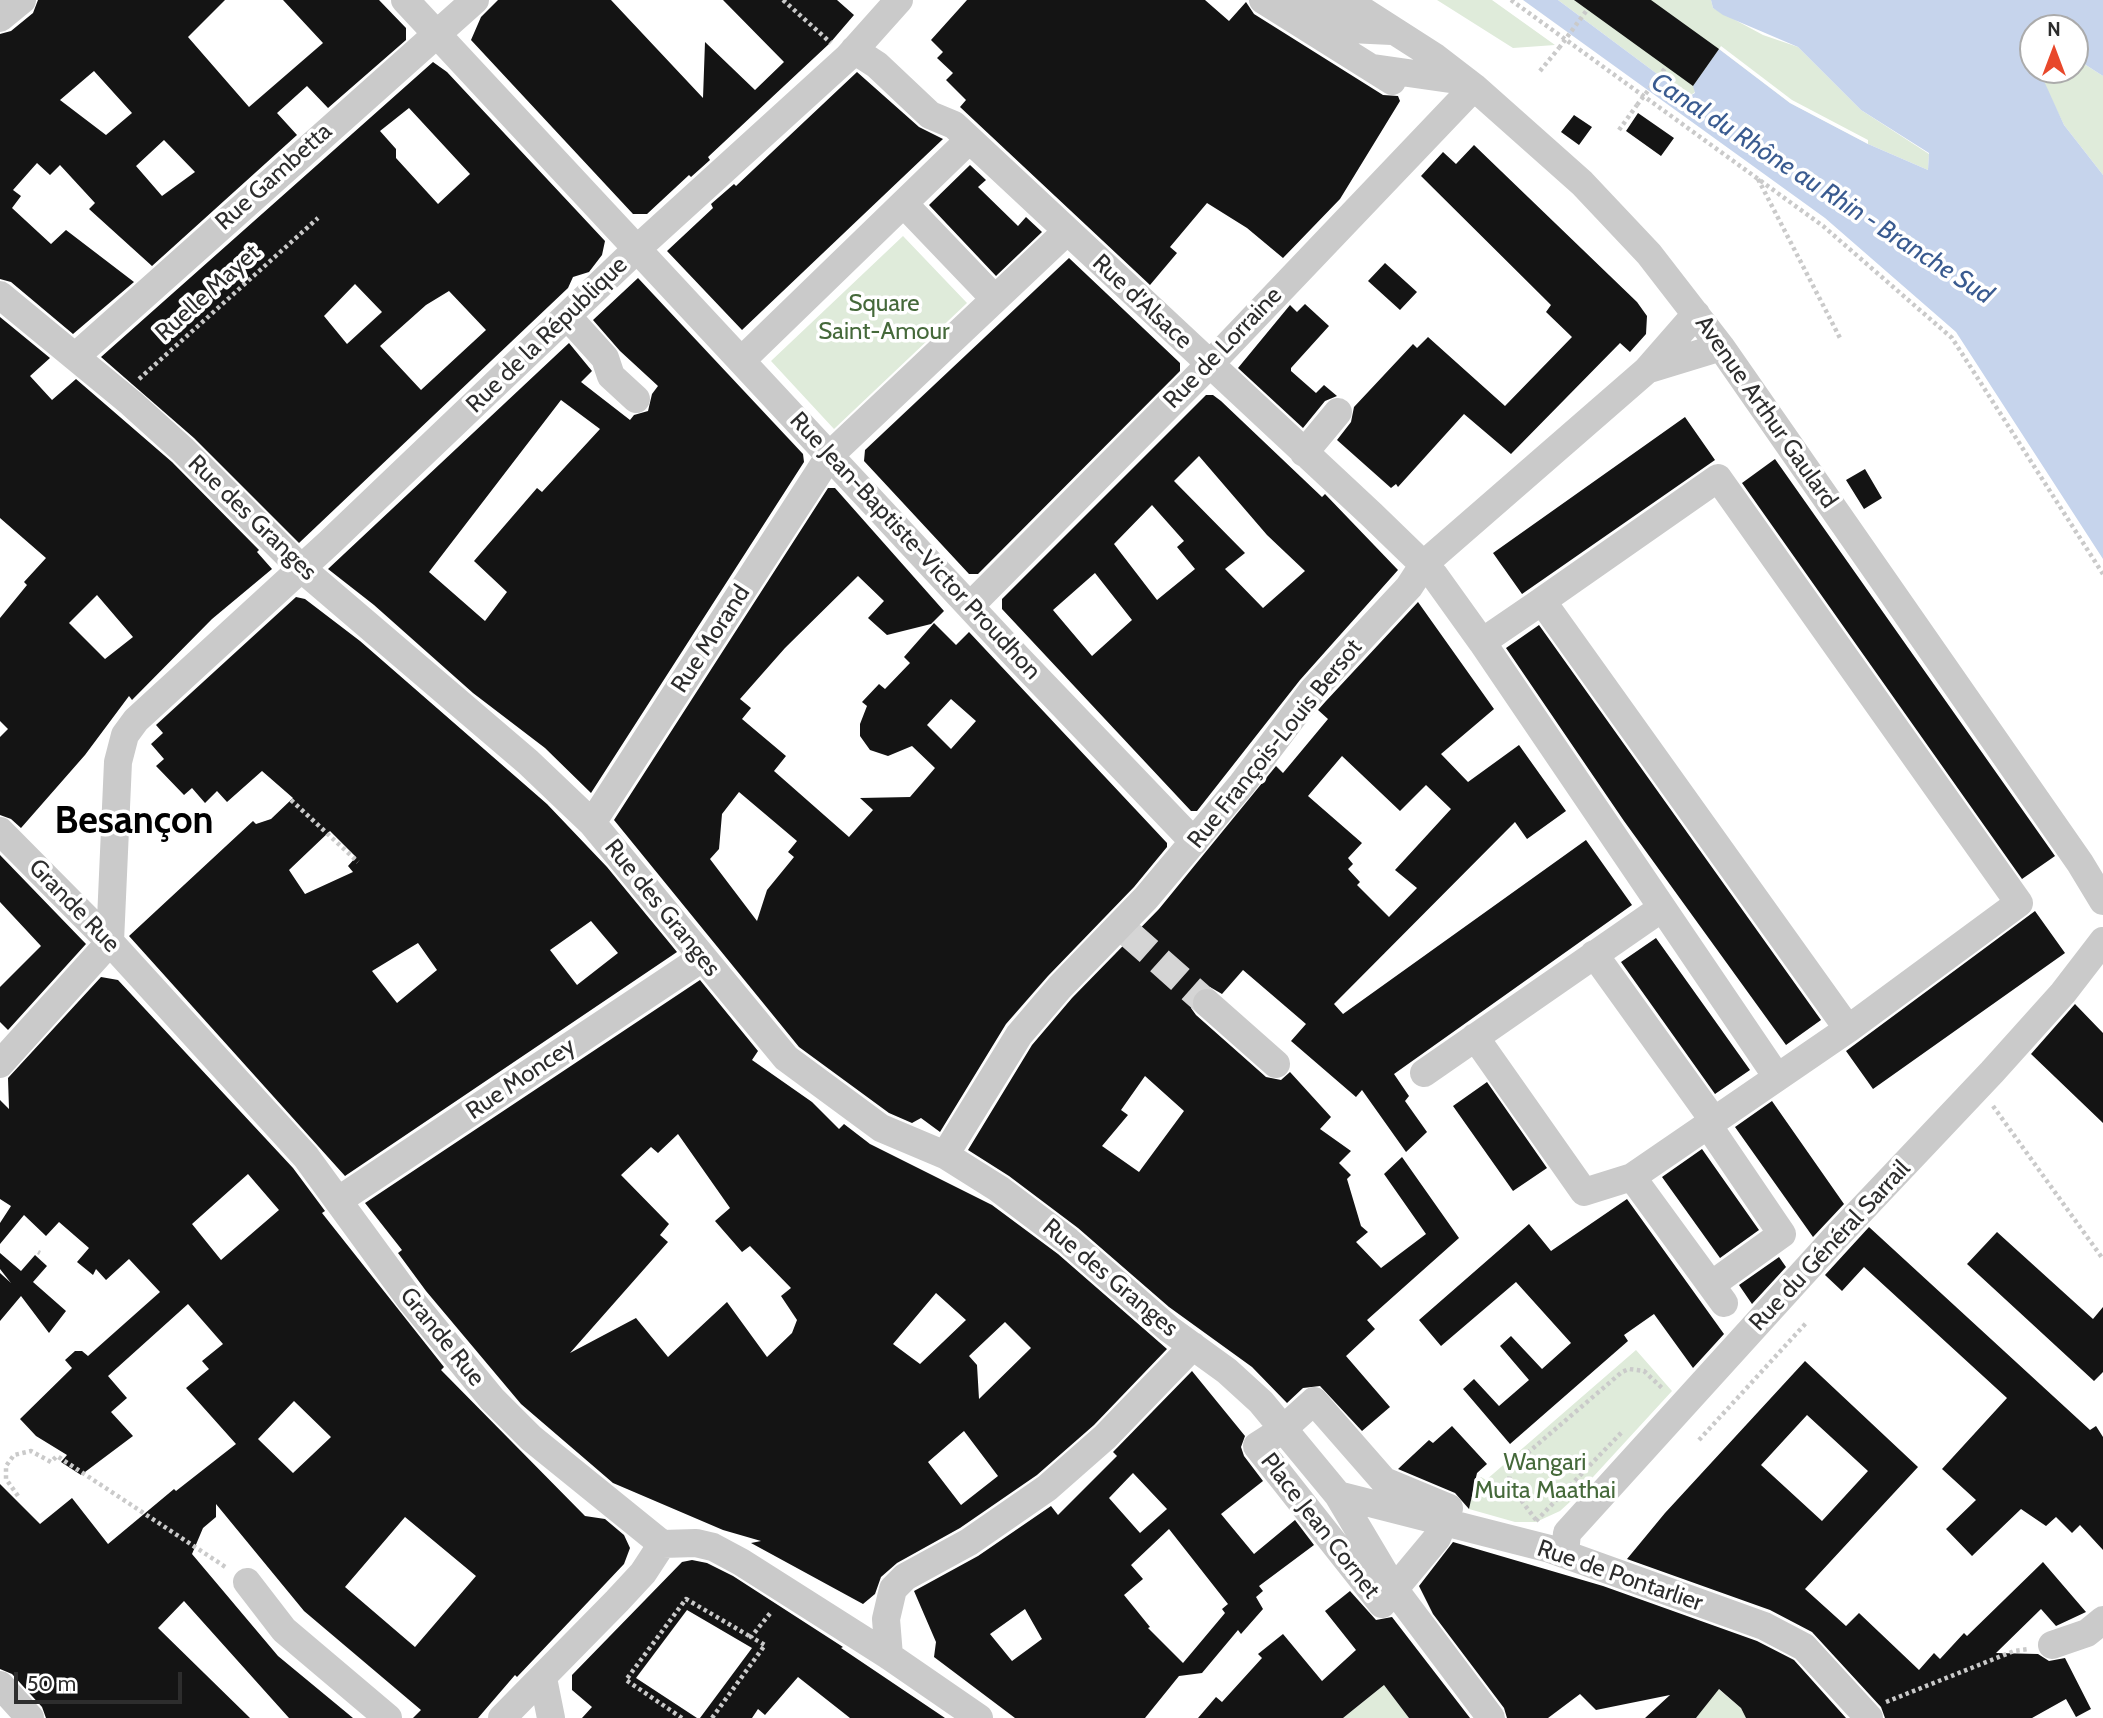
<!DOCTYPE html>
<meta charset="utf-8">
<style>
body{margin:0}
#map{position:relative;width:2103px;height:1718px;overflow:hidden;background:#fff;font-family:Cabin,sans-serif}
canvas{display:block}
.north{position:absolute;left:2019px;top:14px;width:70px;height:70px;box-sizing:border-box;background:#fff;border:2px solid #ababab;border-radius:50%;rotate:0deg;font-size:19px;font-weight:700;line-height:28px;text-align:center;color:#2d2d2d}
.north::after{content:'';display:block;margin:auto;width:24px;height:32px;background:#e8482b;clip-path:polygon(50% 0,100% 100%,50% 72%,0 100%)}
.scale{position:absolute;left:14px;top:1672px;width:168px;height:32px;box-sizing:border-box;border:4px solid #2d2d2d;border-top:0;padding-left:9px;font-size:21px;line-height:24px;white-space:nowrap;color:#2d2d2d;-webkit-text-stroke:5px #fff;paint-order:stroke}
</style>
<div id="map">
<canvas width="2103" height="1718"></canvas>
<div class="north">N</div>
<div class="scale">50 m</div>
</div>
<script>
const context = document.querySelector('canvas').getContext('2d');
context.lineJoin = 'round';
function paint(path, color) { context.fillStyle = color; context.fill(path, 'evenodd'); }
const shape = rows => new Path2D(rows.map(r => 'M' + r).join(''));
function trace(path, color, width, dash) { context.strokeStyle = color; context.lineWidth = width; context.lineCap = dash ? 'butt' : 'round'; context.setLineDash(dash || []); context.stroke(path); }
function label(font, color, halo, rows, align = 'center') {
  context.font = font + ' Cabin,sans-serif'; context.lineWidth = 7; context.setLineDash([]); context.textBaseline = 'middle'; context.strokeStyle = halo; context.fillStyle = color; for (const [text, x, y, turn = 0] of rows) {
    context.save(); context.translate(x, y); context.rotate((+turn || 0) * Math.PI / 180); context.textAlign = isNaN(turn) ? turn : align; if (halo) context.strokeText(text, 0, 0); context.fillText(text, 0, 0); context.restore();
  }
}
paint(shape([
 [1437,0,1492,0,1555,45,1513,48],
 [1558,0,1711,0,1713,8,1763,35,1798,47,1861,110,1929,154,1928,170,1868,144,1694,88,1695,92,1688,97],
 [2075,58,2103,76,2103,175,2064,125,2038,71,2075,70],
 [903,236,967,303,834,429,771,361],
 [1636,1350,1672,1391,1571,1501,1560,1511,1536,1522,1515,1522,1469,1509,1471,1498,1459,1494,1481,1477,1486,1480],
 [1710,1682,1741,1708,1746,1718,1696,1718,1706,1705],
 [1384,1685,1409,1718,1343,1718]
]), '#dfebda');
paint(shape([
 [1523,0,1558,0,1688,97,1695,93,1693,86,1719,49,1790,103,1868,144,1928,170,1929,153,1861,110,1798,47,1723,15,1713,8,1711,0,2103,0,2103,76,2075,58,2075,28,2033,28,2033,70,2039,70,2064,125,2103,175,2103,559,1956,332,1825,218]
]), '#c6d4ec');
paint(shape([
 [1721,46,1792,100,1868,140,1868,144,1790,103,1719,49]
]), '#fff');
paint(shape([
 [38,0,225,0,188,37,249,107,323,43,283,0,379,0,406,28,406,40,328,108,307,86,277,113,297,135,152,266,89,209,95,203,60,165,50,175,37,163,13,190,21,196,12,208,51,244,66,230,134,282,73,334,11,282,0,279,0,34,11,31,33,13],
 [94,71,132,113,106,135,60,100],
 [164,140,195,172,162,196,136,166],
 [498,0,611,0,703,98,705,42,755,90,784,62,723,0,837,0,854,15,830,43,708,157,710,160,691,177,689,175,647,214,633,214,471,40,481,17],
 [967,0,1205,0,1229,21,1246,2,1254,14,1383,95,1398,96,1400,101,1340,199,1283,258,1247,228,1207,203,1170,247,1177,253,1150,285,960,107,966,100,946,80,953,73,937,58,943,52,931,40],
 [1574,0,1651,0,1719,49,1693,86],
 [433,62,447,72,605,241,602,255,589,272,573,277,568,288,299,543,194,438,101,357],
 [409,108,470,174,438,204,396,158,396,149,380,131],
 [355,284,382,312,347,344,324,316],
 [449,291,486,330,421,390,380,346,426,305],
 [857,72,919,127,943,139,742,330,667,251,713,208,711,204,734,184,736,186],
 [1638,113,1674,138,1661,156,1626,131],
 [1574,115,1592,127,1579,145,1561,132],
 [1474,145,1637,302,1647,316,1646,334,1630,352,1620,343,1511,454,1464,414,1398,487,1396,484,1391,488,1337,440,1351,422,1354,407,1413,344,1417,348,1428,337,1505,406,1572,337,1546,312,1551,305,1421,176,1443,152,1456,164],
 [970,165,986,180,978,187,1018,226,1026,217,1042,232,996,276,929,205],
 [1069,258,1180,363,1180,371,978,574,969,574,864,461,865,450],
 [1385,263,1417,292,1400,310,1368,281],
 [638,278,803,454,804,462,591,793,545,748,473,693,374,605,328,569,569,343,592,371,581,382,630,420,634,415,648,411,652,394,658,386,620,351,593,320],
 [561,400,600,429,542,492,537,488,474,561,507,592,485,621,429,572],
 [1305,304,1329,326,1291,368,1291,371,1316,393,1324,385,1337,396,1325,401,1303,428,1238,368,1290,305,1297,312],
 [0,317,50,358,30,376,52,400,76,379,172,462,259,550,257,552,272,569,212,619,132,700,129,696,85,755,21,828,11,819,0,815,0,737,8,729,0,721,0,618,27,585,24,582,46,558,0,518],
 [97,595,133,637,105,659,69,623],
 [1206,395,1213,395,1221,401,1322,497,1325,494,1398,570,1300,680,1197,811,1191,811,1002,609,1002,599],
 [1199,456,1267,535,1305,571,1263,608,1225,569,1245,553,1174,481],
 [1152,505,1184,541,1177,547,1195,569,1157,600,1114,544],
 [1095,573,1132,620,1092,656,1053,610],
 [1685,417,1715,460,1522,594,1493,553],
 [1775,459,2055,856,2022,879,1742,483],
 [1865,469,1882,498,1864,509,1846,480],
 [828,488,835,488,944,611,931,624,887,635,868,618,884,601,858,576,785,648,740,699,751,708,742,719,786,756,774,771,849,837,873,810,860,798,910,797,935,768,912,746,888,756,870,750,860,736,860,724,867,706,862,702,879,684,885,689,910,663,904,657,934,623,956,645,969,632,1167,843,1167,847,1134,887,1048,976,1006,1024,940,1132,921,1118,912,1123,889,1113,799,1047,614,820],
 [951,699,976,721,951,749,927,725],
 [739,792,797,841,788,852,794,857,767,890,757,921,710,859,719,849,722,814],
 [296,597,305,599,360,641,547,804,607,867,677,952,345,1176,129,936,253,821,256,824,271,819,293,798,262,771,227,802,217,791,205,803,192,788,184,795,156,766,164,759,151,744,163,733,156,725],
 [330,831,356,857,348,866,353,872,305,894,289,870],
 [591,921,618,953,577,985,550,950],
 [418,943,437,970,397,1003,372,971],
 [1418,602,1494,709,1441,754,1468,782,1519,745,1566,811,1527,839,1515,822,1334,1004,1343,1014,1586,840,1632,905,1394,1074,1409,1096,1405,1101,1427,1132,1406,1152,1362,1090,1356,1097,1291,1041,1306,1024,1243,970,1222,994,1210,987,1194,993,1191,1008,1196,1015,1266,1077,1281,1080,1290,1072,1331,1117,1320,1129,1351,1151,1339,1163,1351,1175,1347,1179,1361,1226,1368,1232,1356,1242,1381,1268,1426,1234,1384,1174,1402,1157,1459,1238,1367,1320,1375,1329,1346,1356,1390,1407,1362,1431,1320,1386,1303,1388,1287,1403,1252,1367,1169,1307,1078,1228,1009,1176,968,1150,1032,1045,1072,998,1159,909,1276,766,1283,773,1328,719,1318,710,1326,701],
 [1342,756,1400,811,1426,785,1451,809,1395,870,1417,888,1389,917,1357,885,1360,882,1348,869,1353,864,1348,858,1362,843,1308,796],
 [1145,1076,1184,1111,1139,1172,1102,1146,1128,1115,1121,1110],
 [1539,625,1821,1020,1786,1045,1624,821,1506,648],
 [0,855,86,944,8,1030,0,1022,0,987,41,946,0,902],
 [2035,911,2065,953,1873,1089,1846,1051],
 [1656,938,1750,1070,1715,1094,1621,962],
 [101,977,118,980,293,1168,325,1211,322,1213,444,1367,441,1370,585,1516,605,1519,624,1535,630,1548,624,1564,517,1677,515,1675,478,1718,413,1718,421,1710,304,1611,216,1504,216,1517,203,1528,192,1554,278,1656,353,1718,289,1718,184,1601,158,1628,250,1718,46,1718,42,1707,12,1674,0,1669,0,1484,40,1524,72,1498,108,1544,174,1489,176,1491,236,1444,186,1388,209,1369,202,1361,223,1344,188,1304,108,1376,127,1398,111,1412,133,1436,81,1475,61,1462,67,1455,36,1436,20,1419,72,1368,65,1360,75,1351,82,1351,88,1356,160,1292,129,1259,106,1280,96,1269,93,1275,77,1262,89,1248,59,1222,46,1236,24,1215,0,1244,0,1223,11,1206,0,1199,0,1100,9,1109,8,1078],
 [248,1174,279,1210,221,1260,192,1224],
 [294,1401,331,1437,293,1473,258,1439],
 [405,1517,476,1576,415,1647,345,1587],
 [700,980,758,1051,752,1060,812,1102,839,1129,844,1124,870,1144,992,1205,1058,1254,1167,1349,1094,1425,1037,1475,960,1528,897,1563,881,1577,875,1594,863,1604,751,1543,761,1541,723,1530,613,1483,521,1404,426,1291,398,1253,402,1250,365,1203],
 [678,1134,730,1208,715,1221,742,1252,750,1246,791,1288,781,1296,797,1320,792,1333,767,1357,727,1302,668,1357,636,1318,570,1353,668,1242,660,1235,669,1224,621,1175,651,1147,658,1153],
 [936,1293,966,1320,920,1364,893,1344],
 [1005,1322,1031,1348,979,1399,977,1365,969,1356],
 [964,1431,998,1476,961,1505,928,1462],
 [2075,1004,2103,1033,2103,1123,2031,1054],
 [1487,1082,1547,1168,1513,1191,1453,1106],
 [1772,1101,1844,1204,1813,1237,1735,1127],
 [1702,1149,1759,1230,1720,1258,1662,1177],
 [1627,1199,1724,1334,1693,1368,1654,1314,1624,1335,1628,1341,1510,1444,1463,1389,1474,1379,1499,1406,1529,1380,1500,1346,1511,1336,1542,1369,1571,1343,1516,1282,1441,1346,1419,1320,1529,1224,1551,1251],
 [1869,1227,2090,1430,2096,1426,2103,1437,2103,1550,2080,1525,2072,1533,2056,1517,2046,1526,2021,1509,1972,1556,1946,1529,1976,1500,1942,1469,2007,1398,1864,1267,1842,1291,1825,1275],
 [1997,1232,2093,1319,2103,1307,2103,1372,2094,1381,1967,1264],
 [0,1253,21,1271,35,1255,47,1266,33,1282,66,1311,49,1333,21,1296,0,1321,0,1273,11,1283,0,1269],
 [1779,1257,1786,1267,1752,1304,1739,1285],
 [1805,1361,1918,1467,1805,1589,1846,1626,1859,1613,1919,1670,1934,1653,1940,1659,1964,1633,1967,1636,2043,1562,2086,1612,2056,1626,2041,1609,1996,1653,2038,1654,2049,1661,2065,1658,2091,1709,2076,1717,2066,1699,2032,1718,1885,1718,1881,1707,1812,1632,1770,1610,1627,1559,1665,1513],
 [1807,1415,1868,1471,1822,1521,1761,1465],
 [1192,1371,1245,1436,1241,1447,1244,1456,1263,1481,1221,1514,1254,1554,1295,1520,1314,1545,1259,1586,1263,1591,1256,1597,1263,1609,1241,1634,1238,1630,1202,1673,1179,1676,1145,1718,1015,1718,934,1657,936,1642,914,1591,978,1556,1051,1506,1058,1515,1117,1456,1113,1452],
 [1133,1473,1167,1509,1140,1533,1109,1498],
 [1169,1529,1228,1604,1222,1609,1225,1613,1183,1663,1148,1628,1150,1627,1124,1595,1143,1579,1131,1565],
 [1025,1609,1042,1639,1012,1661,990,1634],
 [1452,1426,1487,1464,1477,1473,1469,1509,1455,1493,1398,1469,1429,1440,1433,1443],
 [1453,1542,1603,1586,1757,1641,1794,1660,1846,1718,1746,1718,1741,1708,1719,1689,1696,1718,1645,1718,1670,1695,1596,1710,1580,1694,1548,1718,1507,1718,1504,1708,1433,1614,1419,1586],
 [692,1560,707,1563,733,1576,843,1647,841,1648,945,1718,850,1718,798,1677,765,1715,758,1709,752,1718,700,1718,752,1648,687,1610,636,1678,697,1718,582,1718,592,1707,572,1690,572,1675,682,1562],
 [1350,1591,1376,1620,1392,1617,1470,1718,1409,1718,1384,1685,1343,1718,1198,1718,1216,1697,1222,1702,1262,1658,1258,1654,1283,1634,1322,1681,1356,1650,1325,1611]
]), '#141414');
trace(shape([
 [1128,933,1207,1003]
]), '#d5d5d5', 28, [28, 14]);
trace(shape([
 [783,0,831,43],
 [1511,0,1823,226,1952,338,2103,574],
 [1540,71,1559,48],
 [1619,130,1637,105],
 [1758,179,1840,338],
 [139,379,318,218],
 [291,800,358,862],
 [1993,1106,2103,1259],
 [38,1252,40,1253],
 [1699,1440,1807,1322],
 [18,1496,6,1479,6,1466,14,1455,31,1451,51,1462,57,1456,227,1568],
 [1536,1520,1509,1484,1510,1468,1622,1372,1629,1369,1644,1371,1663,1389],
 [1536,1521,1622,1432],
 [1886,1702,2014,1651,2029,1649],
 [682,1718,626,1680,686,1599,751,1637],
 [712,1718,765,1645,751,1637,772,1611]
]), '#cacaca', 4.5, [3.5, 3.5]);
trace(shape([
 [405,0,1017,657,1194,842],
 [1263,0,1392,81],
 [1288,0,1329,5,1349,0],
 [1346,0,1435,57,1474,87,1582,183,1649,254,1721,347,2080,863,2103,901],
 [0,18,22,0],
 [1307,27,1392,31],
 [854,50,877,65,930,115,954,125,1372,515,1434,575,1482,642,1542,601,1848,1029,2019,903,1718,478,1542,601],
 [1373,68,1464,81],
 [905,205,995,299],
 [0,295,131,403,183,450,301,568,528,762,592,823,786,1058,881,1128,945,1155,999,1189,1068,1241,1169,1329,1227,1371,1261,1402,1338,1495,1394,1589,1491,1718],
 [567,316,605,358,611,376,636,399],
 [76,356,475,0],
 [742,360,969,140],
 [1649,369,1721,347],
 [1304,453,1338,412],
 [970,606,1209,365,1474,87],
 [1482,642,1777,1077],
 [592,823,830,455,1066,232],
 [0,831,110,942,306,1157,409,1298,492,1399,531,1438,662,1544,696,1543,713,1547,741,1562,889,1656,979,1718],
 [110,942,118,762,125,735,136,720,329,543,638,248,848,57,899,0],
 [1594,954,1714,1121],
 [1207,1003,1276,1064],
 [1475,1037,1584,1192,1632,1177],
 [0,1064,110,942],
 [1424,1073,1662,908],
 [1708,1125,1782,1234,1711,1285],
 [945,1155,1019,1035,1060,987,1146,898,1242,784,1313,690,1409,587,1424,564,1647,370,1696,314],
 [339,1200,702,958],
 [1724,1303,1632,1177,1848,1029],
 [1314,1401,1384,1481,1449,1508,1437,1538,1382,1604,1257,1446,1282,1430,1314,1401],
 [1338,1495,1550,1549,1764,1626,1804,1647,1869,1718],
 [1565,1554,1567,1533,1834,1239,1992,1072,2063,993,2103,941],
 [247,1582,284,1630,388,1718],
 [2052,1645,2087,1633,2103,1620],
 [889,1656,886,1619,893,1589,905,1577,969,1542,1047,1488,1105,1437,1193,1346],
 [543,1678,551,1718],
 [0,1685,30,1718],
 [502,1718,617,1601,643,1573,662,1544]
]), '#cacaca', 28);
trace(shape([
 [1559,48,1587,10],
 [1637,105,1666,67]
]), '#cacaca', 4.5, [3.5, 3.5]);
label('24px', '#2d2d2d', '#fff', [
 ["Rue Gambetta",274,177,-42],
 ["Ruelle Mayet",208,293,-42],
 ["Rue d'Alsace",1142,302,43],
 ["Rue de la République",547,335,-44],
 ["Rue de Lorraine",1223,348,-46],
 ["Avenue Arthur Gaulard",1766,412,55],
 ["Rue des Granges",252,518,44],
 ["Rue Jean-Baptiste-Victor Proudhon",915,546,47],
 ["Rue Morand",711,639,-57],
 ["Rue François-Louis Bersot",1275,744,-51],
 ["Grande Rue",74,906,46],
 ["Rue des Granges",662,908,51],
 ["Rue Moncey",521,1079,-34],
 ["Rue du Général Sarrail",1830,1246,-47],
 ["Rue des Granges",1110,1278,40],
 ["Grande Rue",442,1337,51],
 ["Place Jean Cornet",1320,1526,52],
 ["Rue de Pontarlier",1620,1576,19]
]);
label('24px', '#45693a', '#fff', [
 ["Square",884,304],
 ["Saint-Amour",884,332],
 ["Wangari",1545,1463],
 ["Muita Maathai",1545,1491]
]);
label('italic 26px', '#3a5b90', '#fff', [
 ["Canal du Rhône au Rhin - Branche Sud",1822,189,33]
]);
label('bold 38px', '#000', '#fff', [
 ["Besançon",134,822]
]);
</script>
